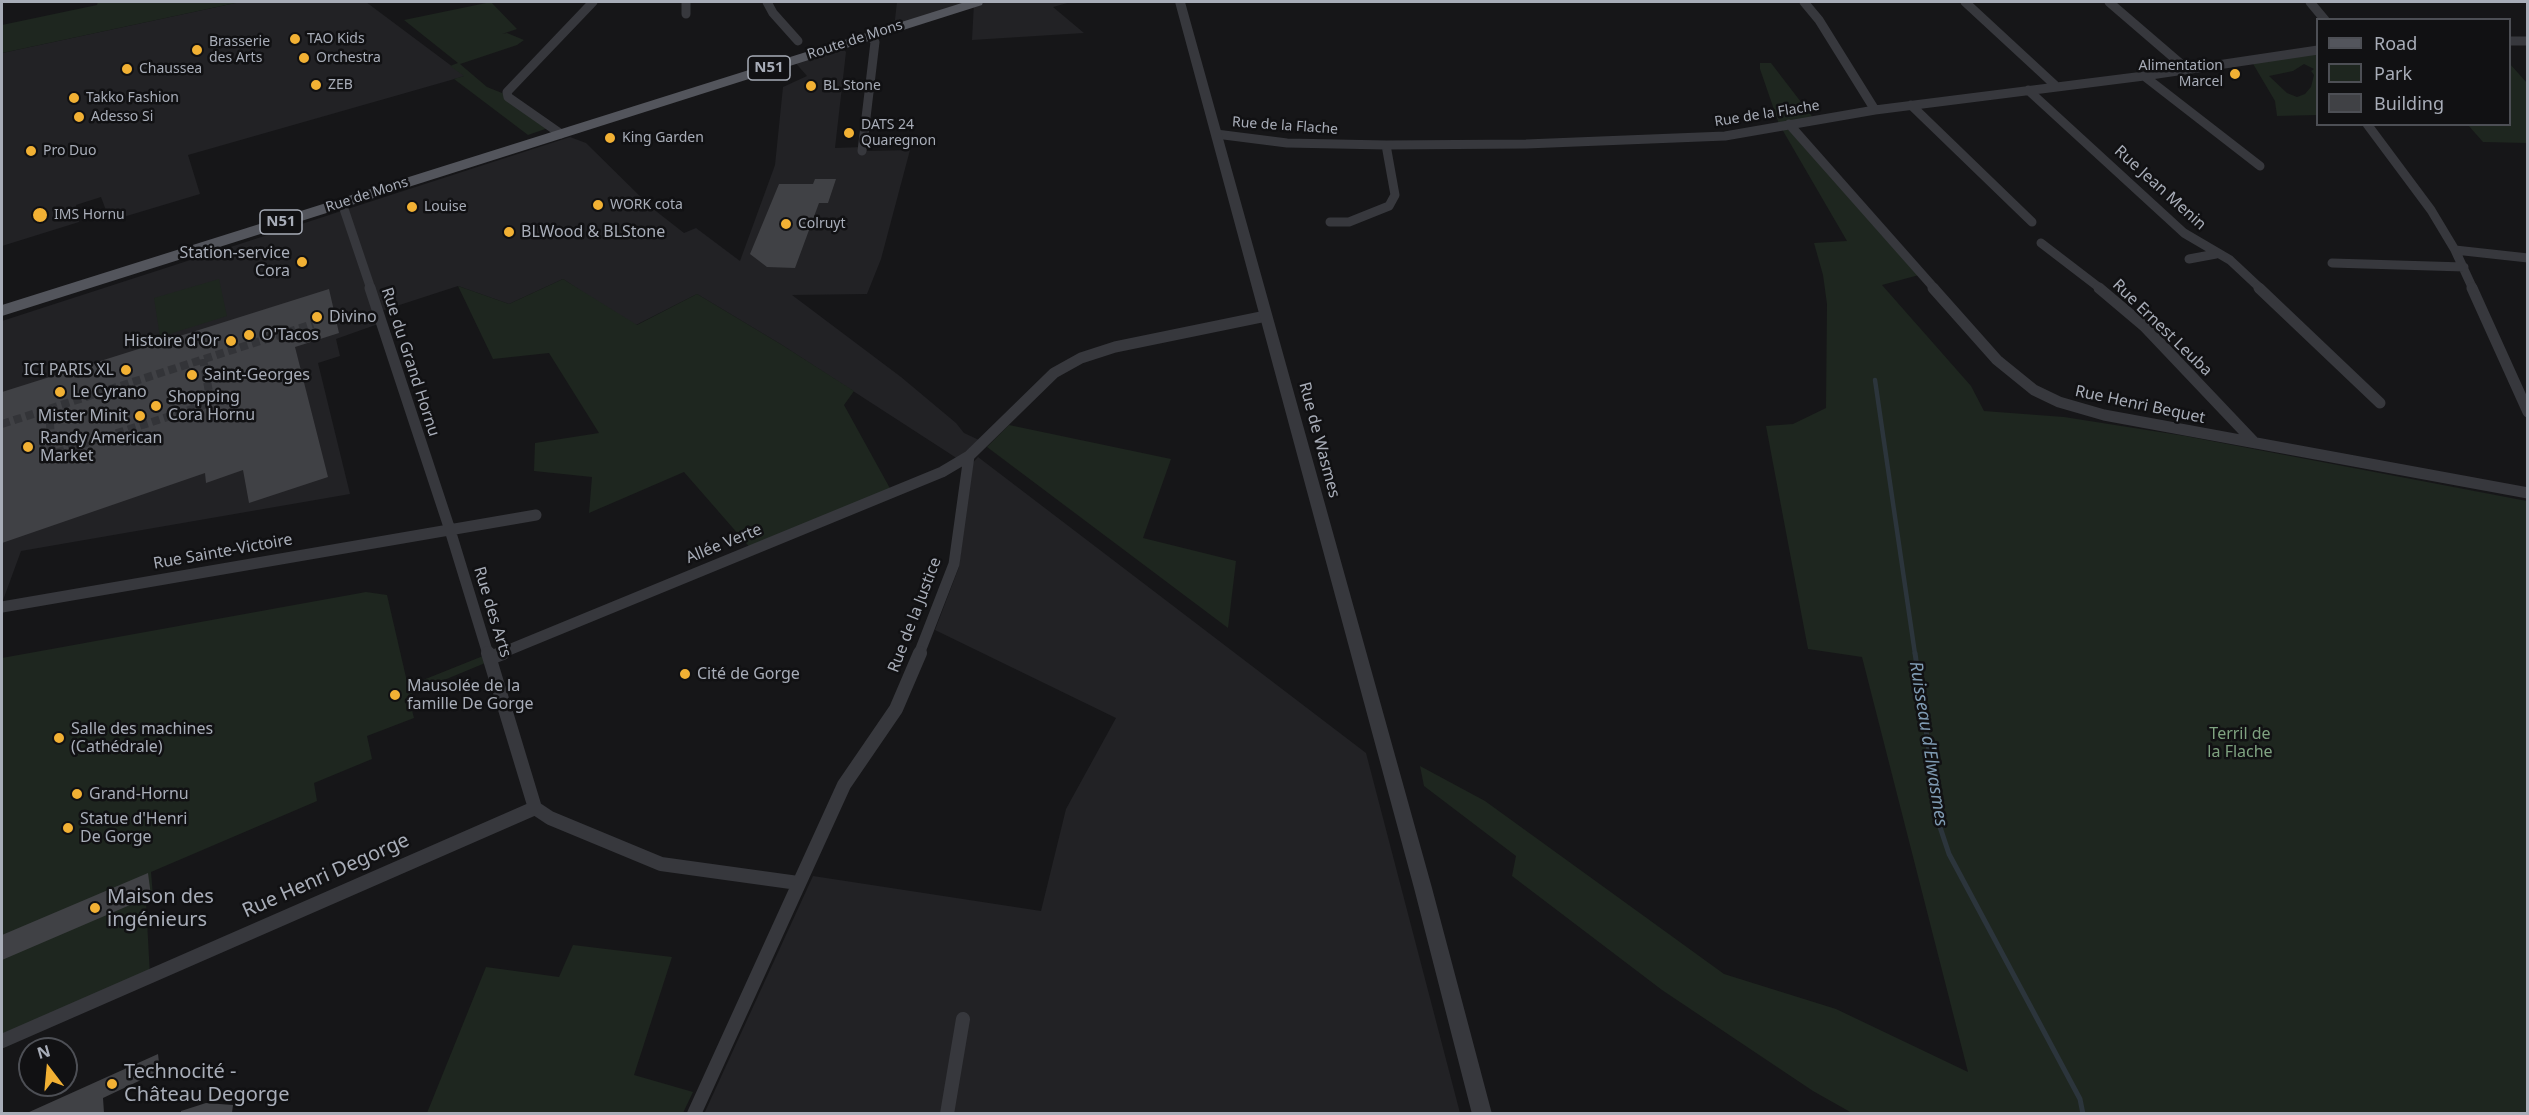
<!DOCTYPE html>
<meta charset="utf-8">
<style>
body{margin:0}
#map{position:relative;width:2529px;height:1115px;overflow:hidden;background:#161618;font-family:"Noto Sans",sans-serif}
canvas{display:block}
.frame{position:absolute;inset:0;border:3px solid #a8adb8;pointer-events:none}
.legend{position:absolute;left:2316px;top:18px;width:195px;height:108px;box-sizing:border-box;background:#111113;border:2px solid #4d4f55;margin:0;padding:8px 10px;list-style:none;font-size:18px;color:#a8adb8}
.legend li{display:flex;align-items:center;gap:12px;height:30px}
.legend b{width:30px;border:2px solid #4d4f55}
.north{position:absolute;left:18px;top:1037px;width:60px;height:60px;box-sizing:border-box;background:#111113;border:2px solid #4d4f55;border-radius:50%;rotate:344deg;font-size:16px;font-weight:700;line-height:24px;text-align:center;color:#a8adb8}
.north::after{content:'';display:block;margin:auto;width:21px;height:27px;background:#f2b134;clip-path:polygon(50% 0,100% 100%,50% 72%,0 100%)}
</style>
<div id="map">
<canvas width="2529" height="1115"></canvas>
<div class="frame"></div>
<ul class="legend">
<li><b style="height:8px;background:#53555c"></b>Road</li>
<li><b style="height:16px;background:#1e261f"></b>Park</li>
<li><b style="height:16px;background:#404145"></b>Building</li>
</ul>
<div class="north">N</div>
</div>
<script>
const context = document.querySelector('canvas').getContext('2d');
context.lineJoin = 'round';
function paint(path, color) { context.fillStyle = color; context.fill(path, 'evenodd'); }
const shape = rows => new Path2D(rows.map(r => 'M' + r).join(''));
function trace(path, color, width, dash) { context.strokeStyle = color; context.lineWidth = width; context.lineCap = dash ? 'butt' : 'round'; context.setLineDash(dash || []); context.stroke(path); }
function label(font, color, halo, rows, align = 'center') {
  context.font = font + ' "Noto Sans",sans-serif'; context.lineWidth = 5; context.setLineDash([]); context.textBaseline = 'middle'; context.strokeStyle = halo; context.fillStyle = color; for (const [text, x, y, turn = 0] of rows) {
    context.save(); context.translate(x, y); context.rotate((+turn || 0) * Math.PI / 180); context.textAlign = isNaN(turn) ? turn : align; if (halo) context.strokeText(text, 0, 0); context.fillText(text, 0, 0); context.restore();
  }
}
paint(shape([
 [240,2,366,2,465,76,188,155,200,194,110,221,101,197,76,205,79,222,2,246,2,53],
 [897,2,1071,2,1053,7,1084,33,972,40,974,3,894,28],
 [840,45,846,52,835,148,863,147,867,151,910,150,881,259,867,294,792,295,901,377,956,423,964,433,979,440,958,459,782,345,697,294,634,326,563,279,509,304,458,286,378,312,381,323,336,339,340,356,318,363,350,494,21,551,2,603,2,321,570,137,586,143,652,208,684,233,696,228,740,261,775,165,783,87,807,76,793,60],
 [978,457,1366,753,1460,1113,704,1114,813,876,1041,911,1066,809,1116,718,935,630,959,567,970,466]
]), '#222225');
paint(shape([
 [98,2,240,2,2,53,2,25,97,5],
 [491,2,517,29,502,34,507,33,524,40,517,45,460,64,487,87,507,95,551,127,528,135,454,79,464,76,450,66,458,63,404,20],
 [2317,52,2317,115,2277,116,2275,101,2252,62],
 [2304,64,2314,69,2311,71,2314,75,2311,87,2305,94,2297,97,2287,93,2269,76,2293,71],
 [1760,63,1771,63,1814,119,1786,123,1919,275,1882,285,1971,386,1984,411,2064,417,2185,436,2527,501,2527,1113,1852,1113,1813,1091,1662,990,1512,876,1516,856,1424,786,1420,766,1485,801,1724,974,1836,1009,1968,1072,1862,657,1808,649,1766,426,1793,424,1826,408,1827,304,1823,275,1814,243,1847,241,1779,124,1760,69],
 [2510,64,2527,83,2527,143,2483,142,2468,125,2510,124],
 [219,279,227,316,160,337,154,298],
 [563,279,637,325,697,294,782,345,854,391,844,405,892,492,753,551,684,472,589,513,592,477,534,471,535,443,599,433,549,353,493,359,458,286,509,304],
 [1009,425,1171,459,1143,538,1236,561,1228,628,987,447],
 [366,592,387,595,408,686,488,654,490,661,408,695,414,718,367,736,372,759,314,783,317,801,151,872,153,896,146,902,150,976,2,1041,2,658],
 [573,945,672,957,634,1075,693,1092,683,1113,427,1113,486,967,559,977]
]), '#1e261f');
trace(shape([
 [1875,380,1915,654]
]), '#2c353c', 4.5);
trace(shape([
 [1915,653,1940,827,1949,854,2080,1099,2083,1114]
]), '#2c353c', 5);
paint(shape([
 [815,179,836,179,828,203,819,203,795,268,767,267,750,254,779,184,813,184],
 [329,289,339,333,295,347,328,477,249,503,243,470,206,483,205,473,2,543,2,392],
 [148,873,151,896,2,960,2,935],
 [158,1054,160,1071,103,1098,104,1113,27,1113],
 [206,1103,233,1105,232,1113,181,1113,181,1111]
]), '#404145');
trace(shape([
 [49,409,52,454,211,403,203,359],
 [2,424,313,324]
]), '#333438', 8, [8, 4.5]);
trace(shape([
 [686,2,686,14],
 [767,2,773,13,798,41],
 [1804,2,1819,20,1875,110],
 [1965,2,2057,87],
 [2109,2,2188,70],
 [2310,2,2325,20],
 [2510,41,2528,41],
 [2144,76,2260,166],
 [2028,90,2184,233,2230,260,2261,289],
 [1911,105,2032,222],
 [1789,124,1935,289],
 [2367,124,2431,210,2455,250,2473,289],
 [561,134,508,97,507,92,593,2],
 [1216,134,1287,143,1386,145,1526,144,1725,136,1875,110,2144,76,2318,50],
 [862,151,875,42,870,35],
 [342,203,371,289],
 [1330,222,1349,222,1389,206,1395,195,1386,145],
 [2041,243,2101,289],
 [2455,250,2528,258],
 [2189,259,2216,254],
 [2332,263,2464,267]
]), '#37383d', 9);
trace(shape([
 [370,288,450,530,488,654],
 [1933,288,1997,360,2034,390,2059,402,2104,415,2528,493],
 [2099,288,2144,326,2255,443],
 [2259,288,2380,403],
 [2472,288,2528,412],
 [2,607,536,515],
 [499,654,942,472,969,456,1054,373,1081,358,1115,347,1266,316],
 [919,654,954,564,969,456]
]), '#37383d', 11);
trace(shape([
 [488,653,535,808],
 [490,658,503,653],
 [535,808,550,818,661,864,798,883],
 [2,1041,535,808],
 [694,1114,844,785,896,709,920,653],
 [947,1114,963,1019]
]), '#37383d', 14);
paint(shape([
 [1175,2,1185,2,1432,888,1492,1114,1472,1114,1414,888,1175,2]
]), '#37383d');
paint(shape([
 [965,2,983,2,982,5,2,316,2,305,965,2]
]), '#53555c');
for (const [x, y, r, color] of [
 [295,39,6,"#f2b134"],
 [197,50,6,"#f2b134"],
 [304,58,6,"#f2b134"],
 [127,69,6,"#f2b134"],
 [2235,74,6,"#f2b134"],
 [316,85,6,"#f2b134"],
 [811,86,6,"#f2b134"],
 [74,98,6,"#f2b134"],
 [79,117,6,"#f2b134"],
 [849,133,6,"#f2b134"],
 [610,138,6,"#f2b134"],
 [31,151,6,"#f2b134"],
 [598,205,6,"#f2b134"],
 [412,207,6,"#f2b134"],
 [40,215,8,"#f2b134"],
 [786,224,6,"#f2b134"],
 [509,232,6,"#f2b134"],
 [302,262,6,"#f2b134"],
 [317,317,6,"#f2b134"],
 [249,335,6,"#f2b134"],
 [231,341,6,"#f2b134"],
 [126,370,6,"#f2b134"],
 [192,375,6,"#f2b134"],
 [60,392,6,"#f2b134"],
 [156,406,6,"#f2b134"],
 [140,416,6,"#f2b134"],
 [28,447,6,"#f2b134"],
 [685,674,6,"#f2b134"],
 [395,695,6,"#f2b134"],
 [59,738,6,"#f2b134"],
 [77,794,6,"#f2b134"],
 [68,828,6,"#f2b134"],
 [95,908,6,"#f2b134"],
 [112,1084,6,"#f2b134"]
]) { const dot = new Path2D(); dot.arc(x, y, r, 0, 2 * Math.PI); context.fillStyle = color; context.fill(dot); trace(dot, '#111113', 2); }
label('14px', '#a8adb8', '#111113', [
 ["TAO Kids",307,39],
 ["Brasserie",209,42],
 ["des Arts",209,58],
 ["Orchestra",316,58],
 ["Alimentation",2223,66,"right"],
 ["Marcel",2223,82,"right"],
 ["Chaussea",139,69],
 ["ZEB",328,85],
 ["BL Stone",823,86],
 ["Takko Fashion",86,98],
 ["Adesso Si",91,117],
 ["DATS 24",861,125],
 ["Quaregnon",861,141],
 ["King Garden",622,138],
 ["Pro Duo",43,151],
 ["WORK cota",610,205],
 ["Louise",424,207],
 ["IMS Hornu",54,215],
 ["Colruyt",798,224]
], 'left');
label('14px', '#a8adb8', '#111113', [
 ["Route de Mons",855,40,-18],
 ["Rue de la Flache",1767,114,-9],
 ["Rue de la Flache",1285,126,4],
 ["Rue de Mons",367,195,-18]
]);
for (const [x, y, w] of [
 [769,68,42],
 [281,222,42]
]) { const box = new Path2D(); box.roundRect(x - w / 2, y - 12, w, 24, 4.5); context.fillStyle = '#111113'; context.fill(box); trace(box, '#a8adb8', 1.5); }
label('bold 15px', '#a8adb8', null, [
 ["N51",769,68],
 ["N51",281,222]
]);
label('16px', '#a8adb8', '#111113', [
 ["Rue Jean Menin",2160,188,42],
 ["Rue Ernest Leuba",2162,328,44],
 ["Rue du Grand Hornu",410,362,72],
 ["Rue Henri Bequet",2140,405,12],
 ["Rue de Wasmes",1319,440,75],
 ["Allée Verte",724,544,-22],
 ["Rue Sainte-Victoire",223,552,-10],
 ["Rue des Arts",492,612,73],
 ["Rue de la Justice",915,615,-69]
]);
label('16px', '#a8adb8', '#111113', [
 ["BLWood & BLStone",521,232],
 ["Station-service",290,253,"right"],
 ["Cora",290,271,"right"],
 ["Divino",329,317],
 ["O'Tacos",261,335],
 ["Histoire d'Or",219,341,"right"],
 ["ICI PARIS XL",114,370,"right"],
 ["Saint-Georges",204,375],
 ["Le Cyrano",72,392],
 ["Shopping",168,397],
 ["Cora Hornu",168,415],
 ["Mister Minit",128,416,"right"],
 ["Randy American",40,438],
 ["Market",40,456],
 ["Cité de Gorge",697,674],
 ["Mausolée de la",407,686],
 ["famille De Gorge",407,704],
 ["Salle des machines",71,729],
 ["(Cathédrale)",71,747],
 ["Grand-Hornu",89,794],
 ["Statue d'Henri",80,819],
 ["De Gorge",80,837]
], 'left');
label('16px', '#7fa381', '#111113', [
 ["Terril de",2240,734],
 ["la Flache",2240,752]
]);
label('italic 18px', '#7f9bb3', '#111113', [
 ["Ruisseau d'Elwasmes",1928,744,81]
]);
label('20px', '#a8adb8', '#111113', [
 ["Rue Henri Degorge",326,876,-24]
]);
label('20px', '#a8adb8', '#111113', [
 ["Maison des",107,897],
 ["ingénieurs",107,920],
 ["Technocité -",124,1072],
 ["Château Degorge",124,1095]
], 'left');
</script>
